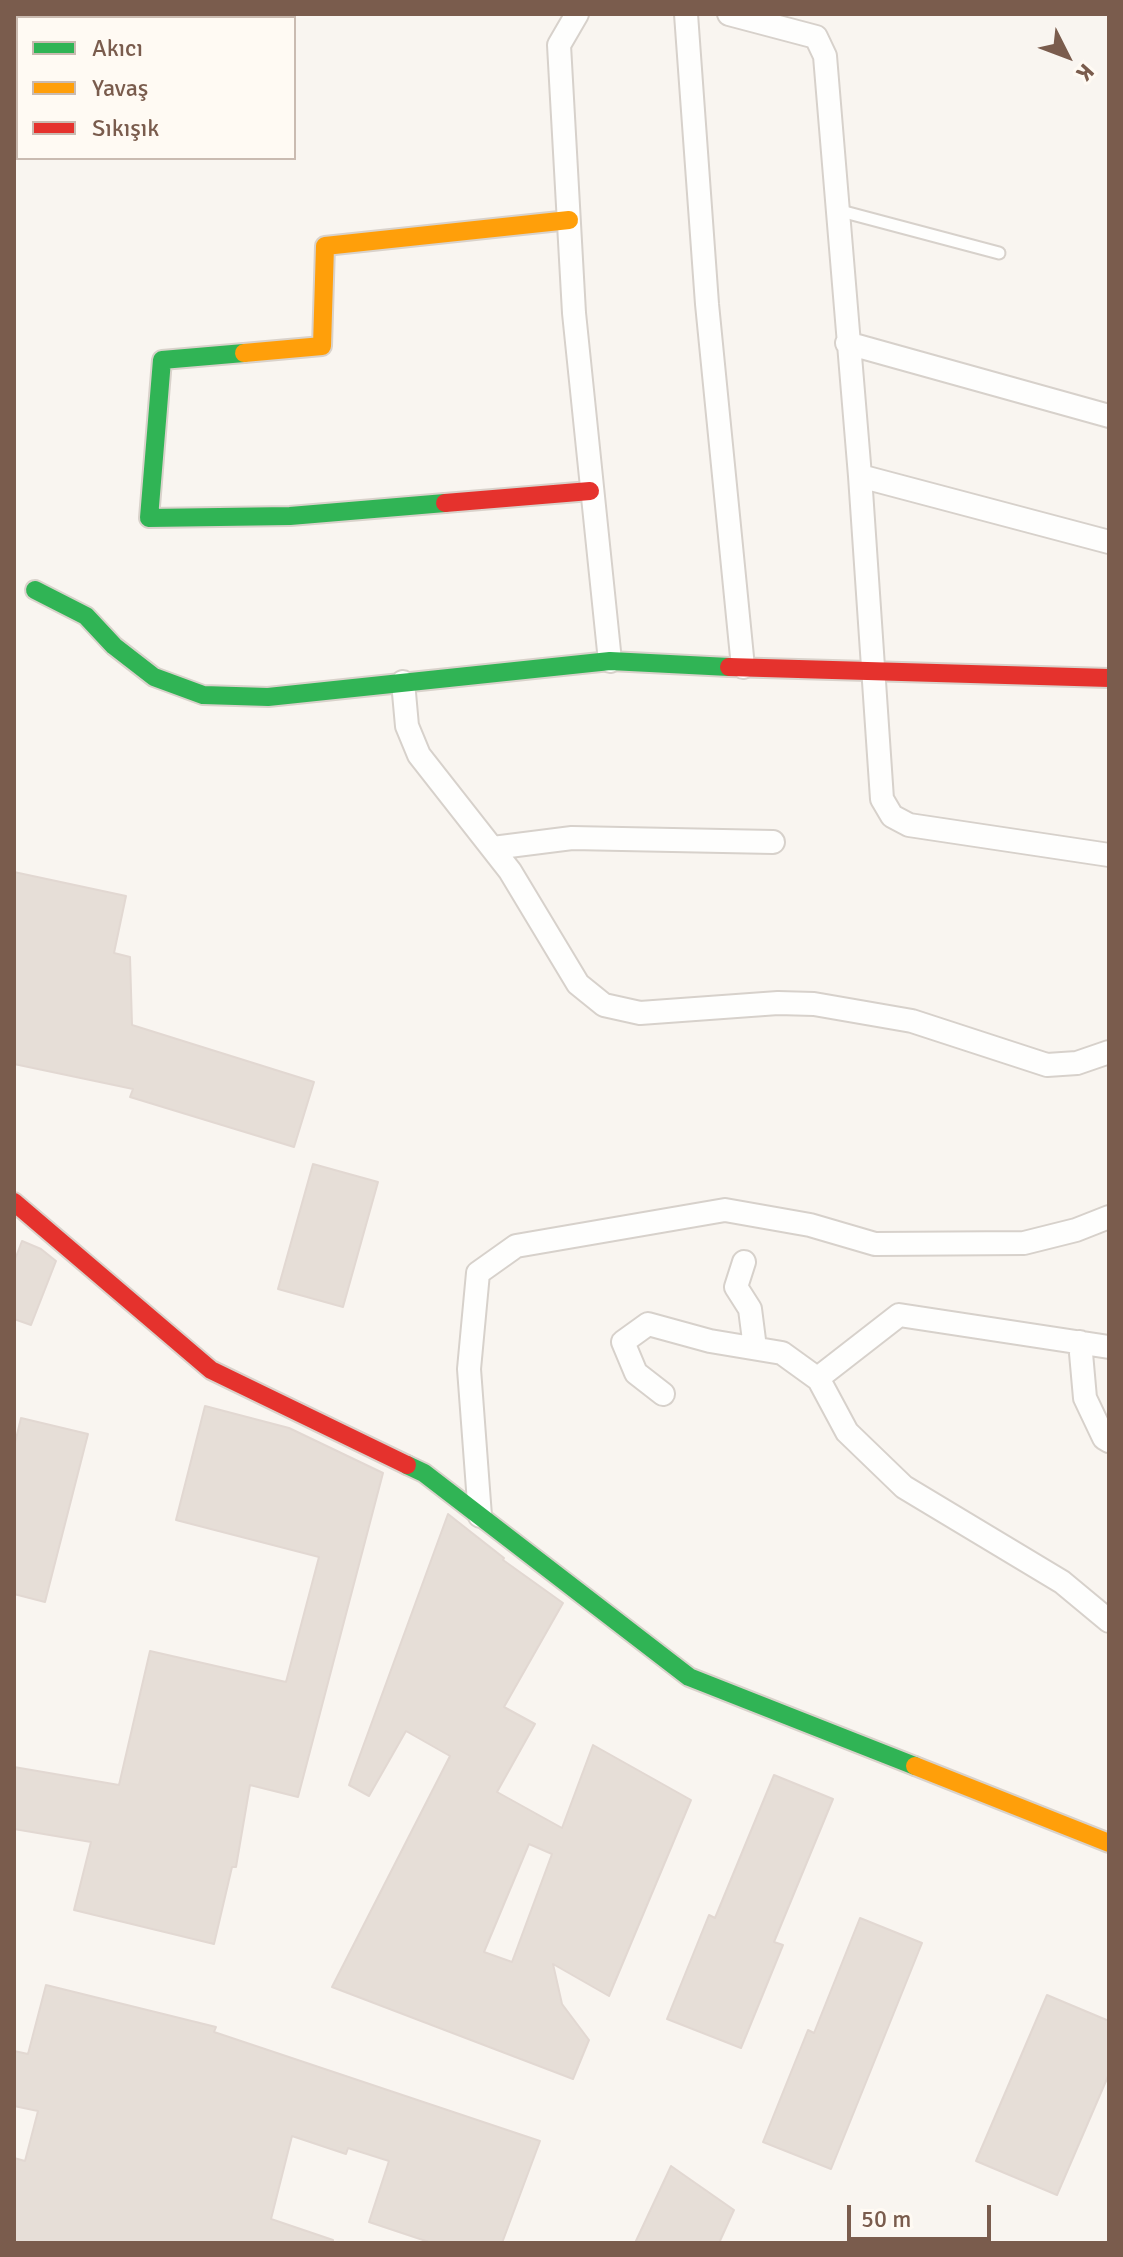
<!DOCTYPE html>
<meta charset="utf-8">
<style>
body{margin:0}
#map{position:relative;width:1123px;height:2257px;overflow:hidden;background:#f9f5f0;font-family:Signika,sans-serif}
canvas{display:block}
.frame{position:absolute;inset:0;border:16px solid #7a5c4d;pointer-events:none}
.legend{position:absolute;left:16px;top:16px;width:280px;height:144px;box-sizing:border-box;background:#fffaf3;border:2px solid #cabbb1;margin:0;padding:10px 14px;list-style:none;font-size:24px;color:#7a5c4d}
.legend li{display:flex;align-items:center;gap:16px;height:40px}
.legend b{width:40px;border:2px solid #cabbb1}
.north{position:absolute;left:1027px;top:16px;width:80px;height:80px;-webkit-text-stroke:6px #fffaf3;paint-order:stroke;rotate:132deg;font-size:22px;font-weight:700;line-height:32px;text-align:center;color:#7a5c4d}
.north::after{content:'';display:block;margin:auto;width:28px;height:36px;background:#7a5c4d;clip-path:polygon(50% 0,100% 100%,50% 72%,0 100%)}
.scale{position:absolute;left:847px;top:2205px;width:144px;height:36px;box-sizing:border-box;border:4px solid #7a5c4d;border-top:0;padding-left:10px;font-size:24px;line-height:28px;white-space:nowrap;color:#7a5c4d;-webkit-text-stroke:6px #fffaf3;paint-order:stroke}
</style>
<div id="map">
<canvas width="1123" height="2257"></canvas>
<div class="frame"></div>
<ul class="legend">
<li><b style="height:10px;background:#30b455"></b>Akıcı</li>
<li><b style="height:10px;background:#ff9f0a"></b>Yavaş</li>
<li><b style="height:10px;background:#e5322d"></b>Sıkışık</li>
</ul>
<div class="north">K</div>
<div class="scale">50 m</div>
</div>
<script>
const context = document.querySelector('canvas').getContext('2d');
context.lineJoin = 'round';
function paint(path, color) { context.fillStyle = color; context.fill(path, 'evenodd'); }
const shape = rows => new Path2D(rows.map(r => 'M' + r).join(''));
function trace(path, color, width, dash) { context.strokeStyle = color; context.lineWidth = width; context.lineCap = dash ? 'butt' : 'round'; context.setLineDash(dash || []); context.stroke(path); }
const building = shape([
 [14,872,126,896,114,953,130,957,132,1025,314,1082,294,1147,130,1097,133,1089,14,1064,14,872],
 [313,1164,378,1182,343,1307,278,1289,313,1164],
 [22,1241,41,1249,56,1261,31,1325,14,1319,14,1262,22,1241],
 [205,1406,289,1428,383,1473,298,1797,250,1785,236,1867,232,1867,214,1944,74,1910,91,1842,14,1829,14,1767,119,1785,150,1651,286,1682,319,1557,176,1520,205,1406],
 [21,1418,88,1434,45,1602,14,1594,14,1447,21,1418],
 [448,1514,504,1558,503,1560,563,1603,504,1707,535,1724,497,1792,562,1828,593,1745,691,1800,609,1996,553,1964,562,2004,589,2040,573,2079,332,1987,450,1756,406,1731,369,1796,349,1785,448,1514],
 [529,1844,552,1854,512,1962,484,1952,529,1844],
 [774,1775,833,1799,774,1942,783,1945,741,2048,667,2019,709,1915,715,1918,774,1775],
 [860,1918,922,1943,831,2169,763,2142,808,2030,814,2033,860,1918],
 [46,1985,216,2027,214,2032,540,2141,502,2243,432,2243,369,2222,389,2161,348,2148,346,2154,292,2136,271,2219,333,2240,333,2243,14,2243,14,2158,25,2161,38,2111,14,2106,14,2051,28,2054,46,1985],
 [1047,1995,1109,2021,1109,2074,1057,2195,976,2161,1047,1995],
 [671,2166,734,2210,719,2243,635,2243,671,2166]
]);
paint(building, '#e6ded7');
trace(building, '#e2d8d2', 2);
const lane = shape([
 [837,210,999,253]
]);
const street = shape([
 [577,14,559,45,574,313,610,661],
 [686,14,707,304,743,667],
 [729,14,816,37,825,56,860,476,882,799,892,816,909,825,1109,855],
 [847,343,1109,416],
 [860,476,1109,542],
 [403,682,407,726,419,755,510,871,578,984,604,1005,640,1013,778,1003,814,1004,912,1021,1047,1065,1077,1063,1109,1052],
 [493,848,572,838,773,842],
 [744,1262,736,1287,750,1309,755,1348],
 [1080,1342,1085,1398,1104,1438,1109,1441],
 [1109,1347,899,1315,818,1378,847,1432,904,1487,1062,1582,1109,1621],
 [663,1394,636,1373,623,1342,648,1324,710,1341,782,1353,818,1379],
 [480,1516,469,1369,478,1273,516,1246,725,1210,810,1225,875,1244,1024,1243,1076,1230,1109,1217]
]);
const fast = shape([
 [244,353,162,360,149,518,290,516,445,503],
 [35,590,86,616,114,646,154,677,203,695,268,697,610,661,729,667],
 [407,1465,424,1473,689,1677,915,1766]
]);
const slow = shape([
 [244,353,322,346,325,246,569,220],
 [915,1766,1109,1843]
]);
const jam = shape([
 [445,503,590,491],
 [729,667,1109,678],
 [14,1202,211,1370,407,1465]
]);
trace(lane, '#d7d1cb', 15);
trace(street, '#d7d1cb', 26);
trace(fast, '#d9d2cb', 22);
trace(slow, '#d9d2cb', 22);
trace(jam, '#d9d2cb', 22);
trace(lane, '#fefefd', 11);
trace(street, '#fefefd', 22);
trace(fast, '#30b455', 18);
trace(slow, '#ff9f0a', 18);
trace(jam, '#e5322d', 18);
</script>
